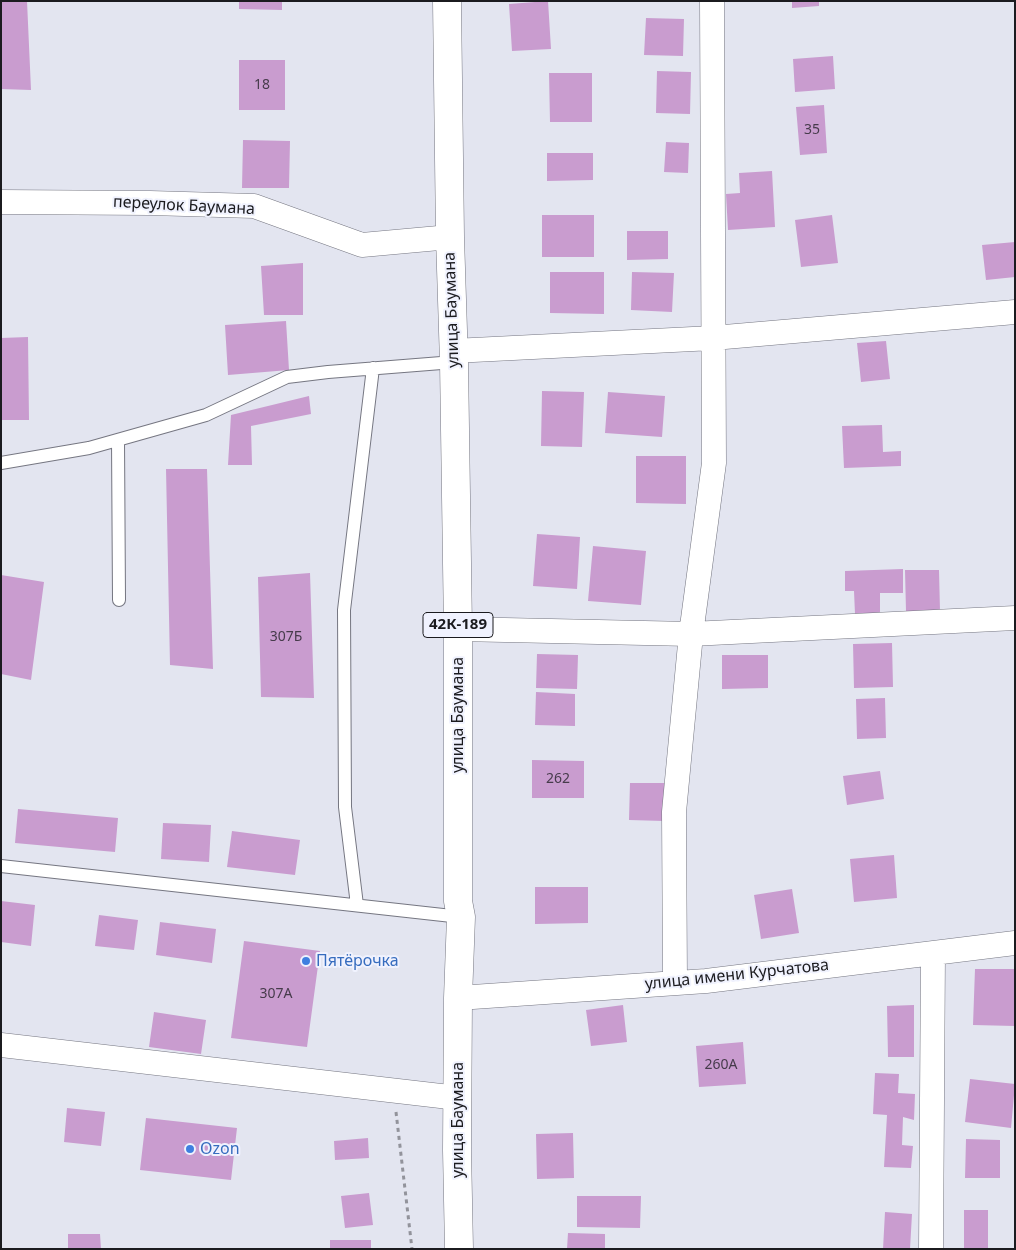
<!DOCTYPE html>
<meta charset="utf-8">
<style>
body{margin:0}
#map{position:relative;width:1016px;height:1250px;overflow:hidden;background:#e3e5f0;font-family:"Noto Sans",sans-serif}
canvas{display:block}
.frame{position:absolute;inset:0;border:2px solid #1b1b1f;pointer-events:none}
</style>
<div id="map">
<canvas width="1016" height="1250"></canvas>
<div class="frame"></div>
</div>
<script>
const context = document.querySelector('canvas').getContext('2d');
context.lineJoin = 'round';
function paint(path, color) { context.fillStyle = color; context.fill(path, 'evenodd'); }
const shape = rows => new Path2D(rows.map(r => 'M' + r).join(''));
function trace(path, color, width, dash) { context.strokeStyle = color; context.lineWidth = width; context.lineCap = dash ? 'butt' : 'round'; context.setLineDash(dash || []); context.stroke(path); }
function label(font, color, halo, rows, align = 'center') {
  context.font = font + ' "Noto Sans",sans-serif'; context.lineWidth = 4; context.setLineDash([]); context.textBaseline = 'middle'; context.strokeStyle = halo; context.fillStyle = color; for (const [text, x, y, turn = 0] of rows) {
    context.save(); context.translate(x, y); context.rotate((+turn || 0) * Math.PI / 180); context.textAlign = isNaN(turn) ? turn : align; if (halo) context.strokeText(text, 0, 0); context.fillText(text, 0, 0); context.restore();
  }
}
paint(shape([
 [1,1,27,1,31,90,1,89],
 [239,1,282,1,282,10,239,9],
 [548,1,551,49,512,51,509,4],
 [792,1,819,1,819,6,792,8],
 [646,18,684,19,683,56,644,55],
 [833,56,835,89,795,92,793,59],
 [239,60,285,60,285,110,239,110],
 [657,71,691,72,690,114,656,113],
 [549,73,592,73,592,122,550,122],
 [824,105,827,153,800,155,796,107],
 [243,140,290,141,289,188,242,188],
 [666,142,689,143,688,173,664,172],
 [547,153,593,153,593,180,547,181],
 [772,171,775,227,728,230,726,194,740,193,739,173],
 [542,215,594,215,594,257,542,257],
 [832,215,838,263,801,267,795,220],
 [627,231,668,231,668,259,627,260],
 [1015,242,1015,277,986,280,982,245],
 [303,263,303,315,264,315,261,266],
 [550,272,604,272,604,314,550,313],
 [632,272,674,273,672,312,631,310],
 [286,321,289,370,228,375,225,325],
 [28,337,29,420,1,420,1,338],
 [886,341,890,379,861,382,857,343],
 [542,391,584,392,582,447,541,446],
 [608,392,665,396,662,437,605,433],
 [309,396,311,414,251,426,252,465,228,465,231,415],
 [882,425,883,452,901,451,901,466,844,468,842,426],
 [636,456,686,456,686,504,636,503],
 [166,469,207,469,213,669,170,665],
 [537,534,580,537,577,589,533,586],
 [593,546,646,551,641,605,588,601],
 [903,569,903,593,880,593,880,613,855,614,854,591,845,591,845,571],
 [905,570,939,570,940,611,906,611],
 [310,573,314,698,261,697,258,577],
 [1,575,44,582,31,680,1,674],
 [892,643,893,687,854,688,853,644],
 [537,654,578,655,577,689,536,688],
 [722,655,768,655,768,688,722,689],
 [536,692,575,694,575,726,535,725],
 [885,698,886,738,857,739,856,699],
 [532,760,584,761,584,798,532,798],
 [880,771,884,799,847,805,843,776],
 [630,783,665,783,664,821,629,820],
 [18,809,118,818,115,852,15,843],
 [163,823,211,825,209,862,161,859],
 [232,831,300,840,295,875,227,867],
 [894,855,897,898,854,902,850,859],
 [535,887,588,887,588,923,535,924],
 [792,889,799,933,761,939,754,895],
 [1,901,35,905,31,946,1,942],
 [99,915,138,920,134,950,95,946],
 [160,922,216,929,212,963,156,955],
 [244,941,320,951,307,1047,231,1038],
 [975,969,1015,969,1015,1026,973,1025],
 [623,1005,627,1042,591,1046,586,1010],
 [914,1005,914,1057,888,1057,887,1006],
 [154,1012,206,1020,201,1054,149,1047],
 [743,1042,746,1084,699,1087,696,1046],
 [875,1073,899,1074,898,1093,915,1094,914,1120,903,1117,902,1145,913,1146,911,1168,884,1167,887,1115,873,1114],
 [970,1079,1015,1084,1011,1128,965,1122],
 [67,1108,105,1112,101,1146,64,1142],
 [146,1118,237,1128,231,1180,140,1170],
 [573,1133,574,1178,537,1179,536,1134],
 [368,1138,369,1158,335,1160,334,1141],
 [966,1139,1000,1140,1000,1178,965,1178],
 [369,1193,373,1225,345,1228,341,1196],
 [577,1196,641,1196,640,1228,577,1227],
 [964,1210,988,1210,988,1249,964,1249],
 [885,1212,912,1214,910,1249,883,1249],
 [568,1233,605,1234,605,1249,567,1249],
 [68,1234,100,1234,101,1249,68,1249],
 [330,1240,371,1240,371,1249,330,1249]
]), '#c99ccf');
const service = shape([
 [118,440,119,600],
 [1,463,89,448,206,415,287,377,328,372,454,362],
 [1,866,461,917],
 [357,905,345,807,344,610,373,368]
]);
const minor = shape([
 [1,202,150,203,254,206,362,245,450,237],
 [453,351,713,338,1015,312],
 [458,629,691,634,1015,618],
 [675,983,674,812,691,634,714,463,712,1],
 [458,998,706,981,1015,943],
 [1,1045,458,1098],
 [931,1249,933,953]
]);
const primary = shape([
 [447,1,450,237,454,362,458,629,458,901,461,917,458,998,457,1150,459,1249]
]);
trace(service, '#757681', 14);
trace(minor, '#757681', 25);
trace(primary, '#757681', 29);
trace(shape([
 [396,1112,412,1249]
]), '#92939b', 3, [4, 4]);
trace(service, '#fff', 12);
trace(minor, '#fff', 24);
trace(primary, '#fff', 28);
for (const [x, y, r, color] of [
 [306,961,5,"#3f7fe0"],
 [190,1149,5,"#3f7fe0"]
]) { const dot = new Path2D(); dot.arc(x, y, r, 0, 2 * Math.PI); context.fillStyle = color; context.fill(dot); trace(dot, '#f0f2fe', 2); }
label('14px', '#463b4b', null, [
 ["18",262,85],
 ["35",812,130],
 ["307Б",286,637],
 ["262",558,779],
 ["307А",276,994],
 ["260А",721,1065]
]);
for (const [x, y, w] of [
 [458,625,70]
]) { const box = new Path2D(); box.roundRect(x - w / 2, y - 12.5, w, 25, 4); context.fillStyle = '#f0f2fe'; context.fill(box); trace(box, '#1b1b1f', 1); }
label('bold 15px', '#1b1b1f', null, [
 ["42К-189",458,625]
]);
label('16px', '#1b1b1f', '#f0f2fe', [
 ["переулок Баумана",184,206,3],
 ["улица Баумана",452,310,-92],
 ["улица Баумана",458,715,-90],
 ["улица имени Курчатова",737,975,-6],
 ["улица Баумана",458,1120,-90]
]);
label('16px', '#366cbe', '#f0f2fe', [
 ["Пятёрочка",316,961],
 ["Ozon",200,1149]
], 'left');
</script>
